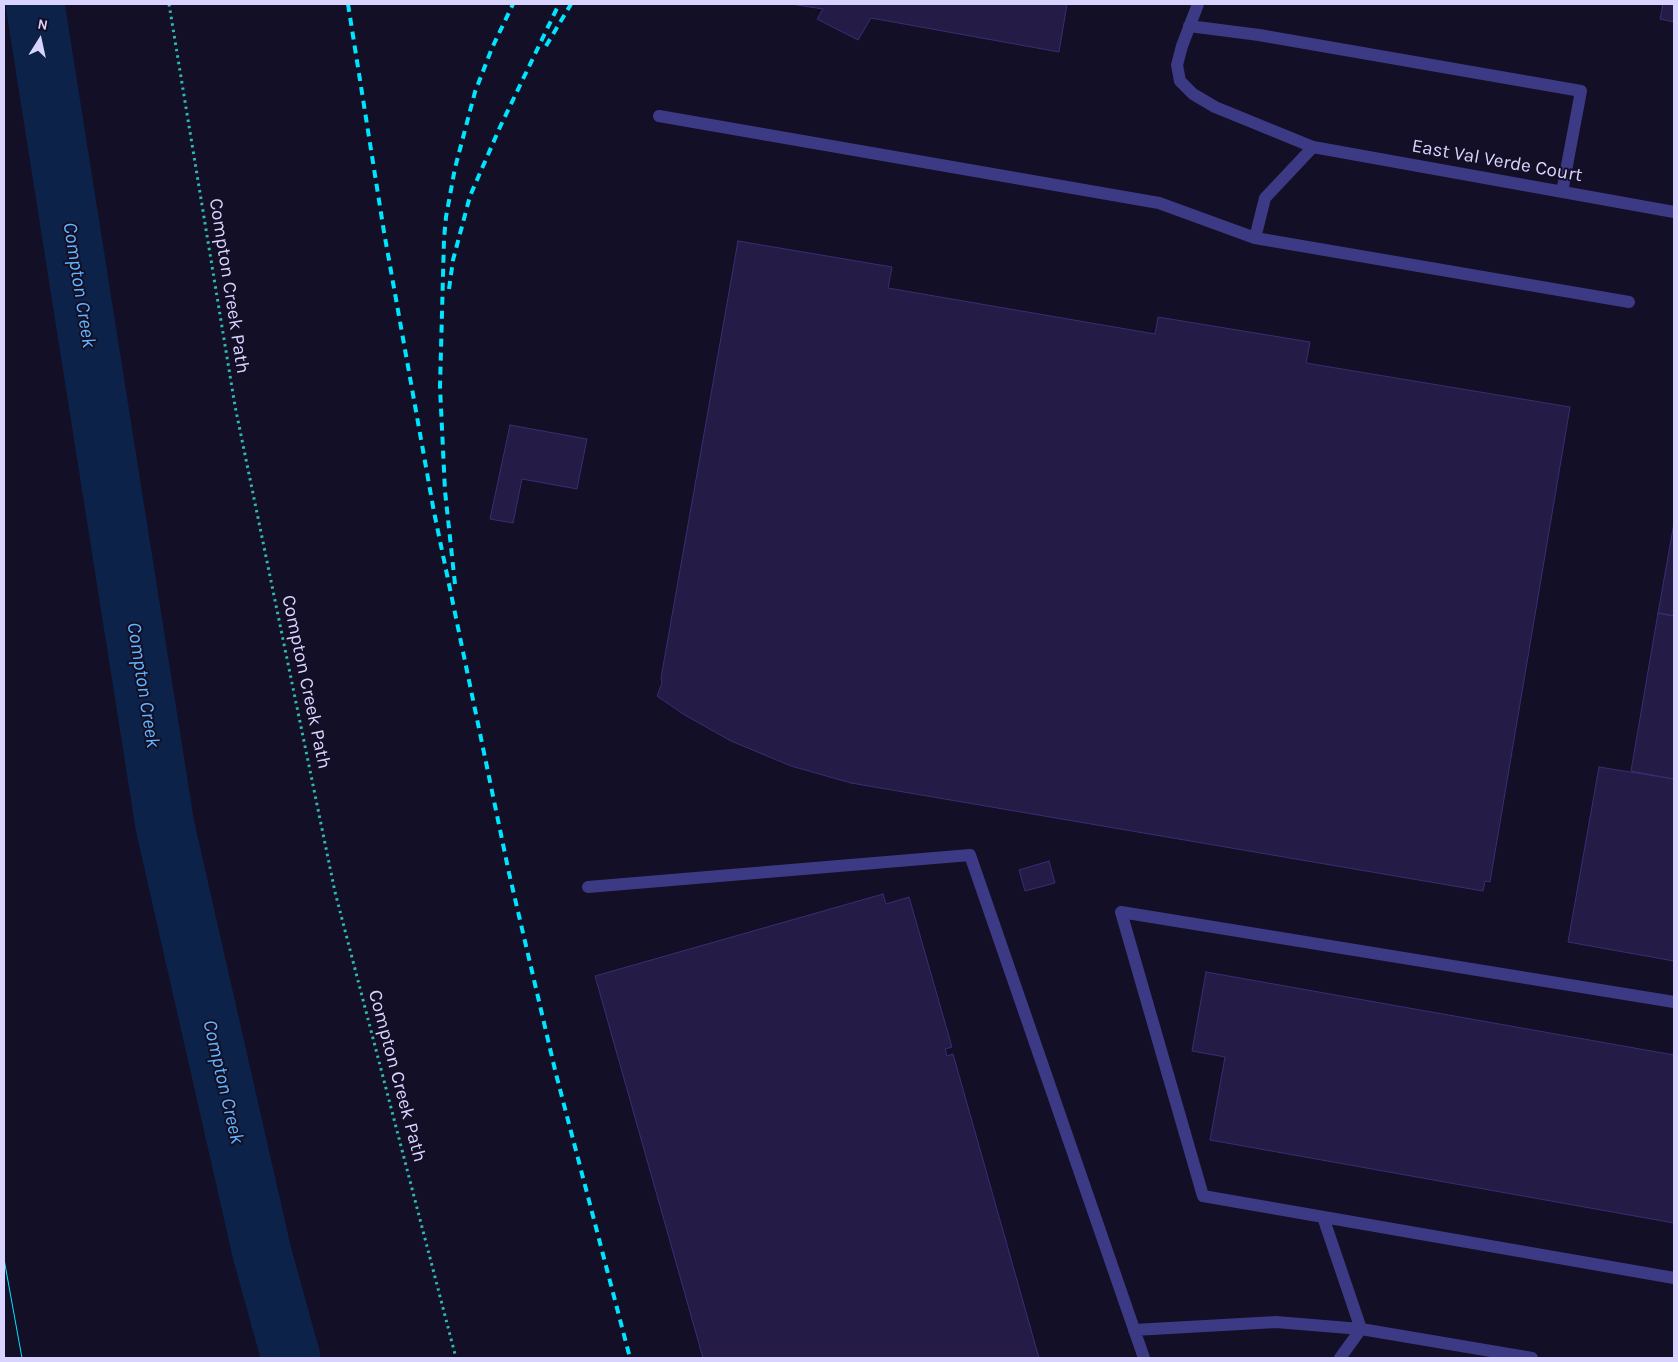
<!DOCTYPE html>
<style>
body{margin:0}
#map{position:relative;width:1678px;height:1362px;overflow:hidden;background:#130f26;font-family:Karla,sans-serif}
canvas{display:block}
.frame{position:absolute;inset:0;border:5px solid #d9d4ff;pointer-events:none}
.north{position:absolute;left:15px;top:15px;width:50px;height:50px;-webkit-text-stroke:4px #130f26;paint-order:stroke;rotate:10deg;font-size:14px;font-weight:700;line-height:20px;text-align:center;color:#d9d4ff}
.north::after{content:'';display:block;margin:auto;width:18px;height:22px;background:#d9d4ff;clip-path:polygon(50% 0,100% 100%,50% 72%,0 100%)}
</style>
<div id="map">
<canvas width="1678" height="1362"></canvas>
<div class="frame"></div>
<div class="north">N</div>
</div>
<script>
const context = document.querySelector('canvas').getContext('2d');
context.lineJoin = 'round';
const shape = rows => new Path2D(rows.map(r => 'M' + r).join(''));
function trace(path, color, width, dash) { context.strokeStyle = color; context.lineWidth = width; context.lineCap = dash ? 'butt' : 'round'; context.setLineDash(dash || []); context.stroke(path); }
function paint(path, color) { context.fillStyle = color; context.fill(path, 'evenodd'); }
function label(font, color, halo, rows, align = 'center') {
  context.font = font + ' Karla,sans-serif'; context.lineWidth = 4; context.setLineDash([]); context.textBaseline = 'middle'; context.strokeStyle = halo; context.fillStyle = color; for (const [text, x, y, turn = 0] of rows) {
    context.save(); context.translate(x, y); context.rotate((+turn || 0) * Math.PI / 180); context.textAlign = isNaN(turn) ? turn : align; if (halo) context.strokeText(text, 0, 0); context.fillText(text, 0, 0); context.restore();
  }
}
trace(shape([
 [35,4,165,826,262,1253,291,1358]
]), '#0c2248', 59);
const building = shape([
 [791,4,1067,4,1059,52,871,18,858,40,817,19,823,9,791,4],
 [1663,4,1674,4,1674,22,1660,19,1663,4],
 [738,241,892,267,888,288,1155,334,1158,317,1310,342,1306,363,1570,407,1490,882,1485,881,1483,891,851,783,791,766,731,741,683,714,657,696,662,683,661,678,738,241],
 [510,425,587,439,577,489,522,479,513,523,490,519,510,425],
 [1674,523,1674,616,1658,613,1674,523],
 [1658,613,1674,616,1674,779,1631,771,1658,613],
 [1599,767,1674,779,1674,961,1568,942,1599,767],
 [1049,861,1055,883,1025,891,1019,870,1049,861],
 [883,894,886,904,909,897,952,1047,945,1049,947,1056,953,1054,1039,1358,703,1358,595,976,883,894],
 [1206,972,1674,1055,1674,1223,1210,1140,1225,1057,1192,1051,1206,972]
]);
paint(building, '#241b47');
trace(building, '#3b2d73', 1);
trace(shape([
 [169,4,235,406,335,892,456,1358]
]), '#2fb8b0', 3, [2.5, 4]);
trace(shape([
 [1198,4,1182,46,1177,65,1180,81,1193,94,1215,107,1313,147,1674,212],
 [1189,26,1259,35,1581,91,1562,192],
 [659,116,1159,203,1255,238],
 [1313,147,1265,198,1255,238,1629,302],
 [588,887,970,855,1144,1358],
 [1674,1002,1121,912,1203,1196,1674,1278],
 [1323,1217,1361,1329],
 [1134,1330,1276,1322,1361,1329,1532,1358],
 [1340,1358,1361,1329]
]), '#3d3a85', 12);
trace(shape([
 [4,1259,22,1358]
]), '#00e5ff', 1);
trace(shape([
 [348,4,384,232,434,512,509,873,556,1074,630,1358],
 [546,46,571,4],
 [449,289,453,260,470,196,500,127,559,4],
 [455,584,445,491,440,387,444,239,446,217,455,168,475,92,492,48,513,4]
]), '#00e5ff', 4, [8, 6]);
label('19px', '#d9d4ff', '#130f26', [
 ["East Val Verde Court",1497,161,10],
 ["Compton Creek Path",229,286,81],
 ["Compton Creek Path",306,682,78],
 ["Compton Creek Path",397,1076,75]
]);
label('italic 20px', '#62b6ff', '#130f26', [
 ["Compton Creek",79,285,81],
 ["Compton Creek",143,685,81],
 ["Compton Creek",223,1082,77]
]);
</script>
